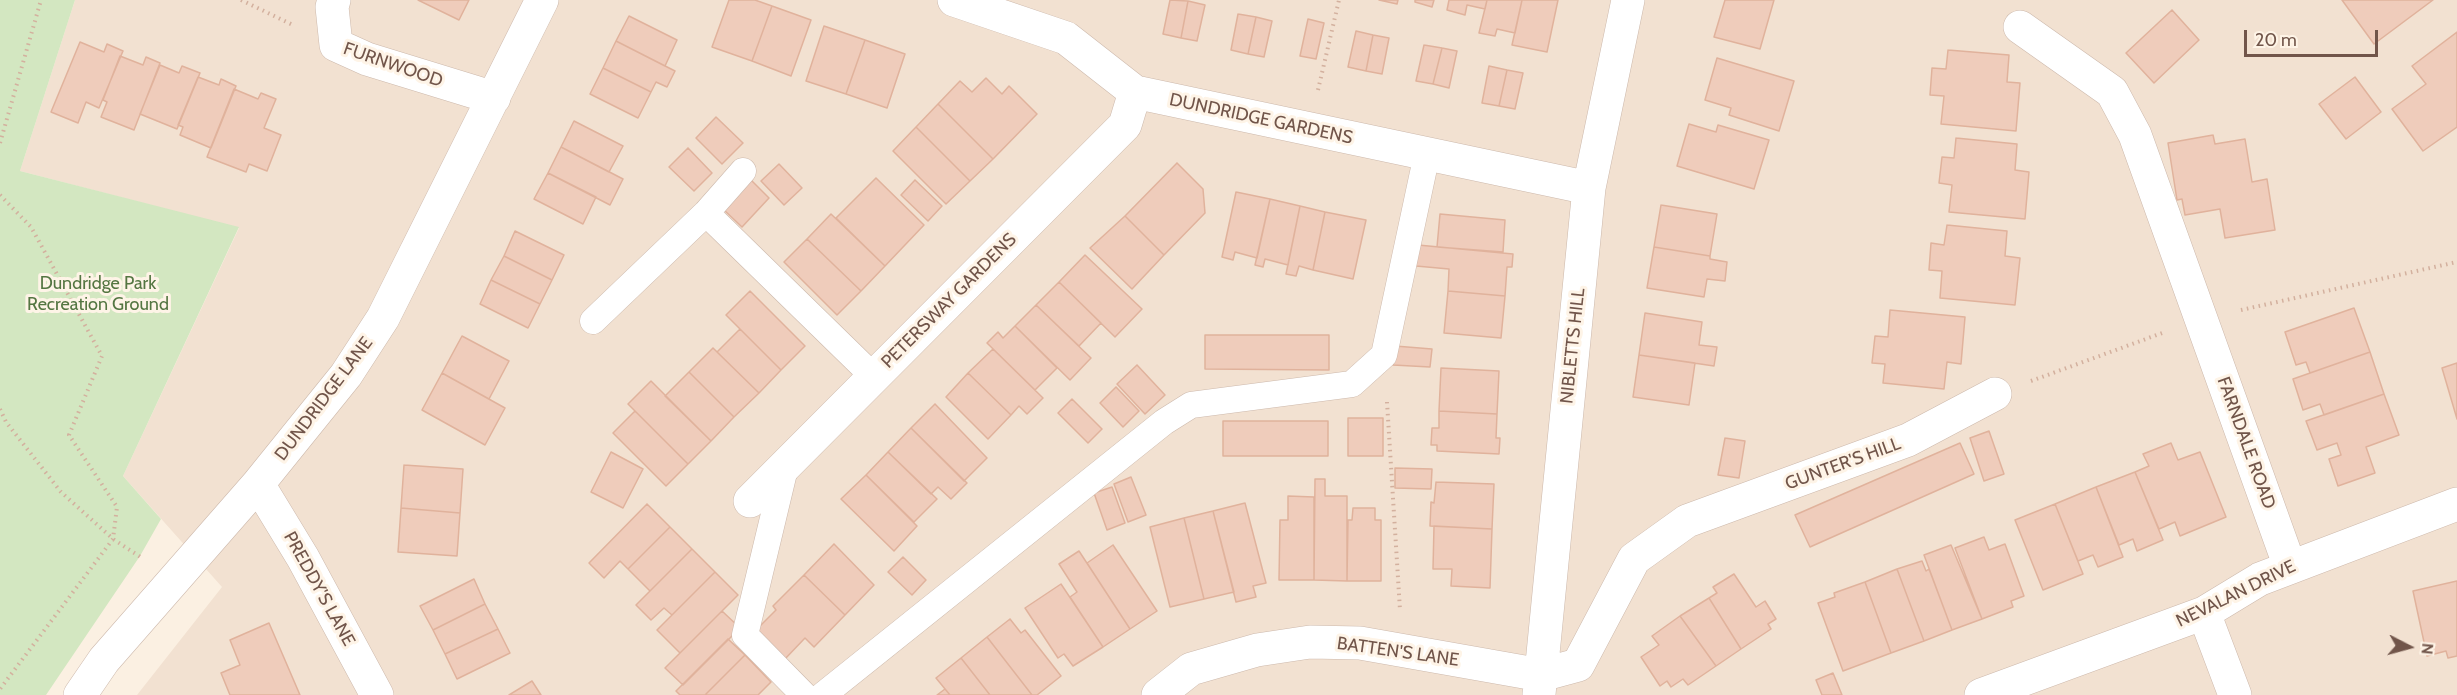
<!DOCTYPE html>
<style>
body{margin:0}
#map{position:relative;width:2457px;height:695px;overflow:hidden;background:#fbf0e2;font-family:Cabin,sans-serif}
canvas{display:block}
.north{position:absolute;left:2379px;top:617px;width:60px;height:60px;-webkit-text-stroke:4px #fef4e7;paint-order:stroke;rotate:96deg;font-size:16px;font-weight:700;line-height:24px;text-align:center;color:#71554a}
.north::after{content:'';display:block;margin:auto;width:21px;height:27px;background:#71554a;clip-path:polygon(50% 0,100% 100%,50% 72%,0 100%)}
.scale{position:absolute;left:2244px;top:30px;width:134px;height:27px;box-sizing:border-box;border:3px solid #71554a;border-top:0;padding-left:8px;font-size:18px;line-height:21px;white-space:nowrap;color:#71554a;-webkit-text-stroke:4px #fef4e7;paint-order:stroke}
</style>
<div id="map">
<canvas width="2457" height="695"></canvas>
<div class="north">N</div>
<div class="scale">20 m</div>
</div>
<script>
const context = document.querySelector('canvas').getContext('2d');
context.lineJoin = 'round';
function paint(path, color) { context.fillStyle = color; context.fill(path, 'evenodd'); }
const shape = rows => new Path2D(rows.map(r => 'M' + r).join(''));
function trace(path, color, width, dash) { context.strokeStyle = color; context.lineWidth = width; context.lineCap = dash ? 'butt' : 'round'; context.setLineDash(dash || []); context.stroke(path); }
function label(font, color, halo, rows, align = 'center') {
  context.font = font + ' Cabin,sans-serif'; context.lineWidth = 6; context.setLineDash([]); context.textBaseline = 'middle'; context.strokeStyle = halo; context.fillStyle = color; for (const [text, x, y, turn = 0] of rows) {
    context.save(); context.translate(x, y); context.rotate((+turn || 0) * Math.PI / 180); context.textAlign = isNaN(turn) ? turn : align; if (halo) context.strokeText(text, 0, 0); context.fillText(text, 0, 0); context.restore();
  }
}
paint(shape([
 [75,0,2457,0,2457,695,137,695,222,587,123,476,239,228,20,171]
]), '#f2e1d1');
paint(shape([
 [0,0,75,0,20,171,239,227,123,476,161,519,140,556,46,695,0,695]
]), '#d3e7c1');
const building = shape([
 [418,0,469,0,459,20,418,0],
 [729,0,755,0,772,6,752,61,712,47,729,0],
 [1170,0,1188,1,1181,38,1163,34,1170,0],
 [1379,0,1398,0,1397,4,1379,0],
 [1415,0,1434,0,1432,7,1415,2,1415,0],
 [1449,0,1487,0,1485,9,1467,5,1465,15,1447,10,1449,0],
 [1487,0,1522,0,1515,33,1497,29,1495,36,1479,33,1487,0],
 [1522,0,1558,0,1547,52,1512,45,1522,0],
 [1725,0,1774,0,1760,49,1714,37,1725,0],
 [2342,0,2433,0,2374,44,2342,0],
 [1188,1,1205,5,1197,41,1181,38,1188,1],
 [772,6,811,20,791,76,752,61,772,6],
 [2172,10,2199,40,2154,83,2126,53,2172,10],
 [1238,14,1256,17,1248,54,1231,50,1238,14],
 [629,16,677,40,665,66,616,41,629,16],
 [1256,17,1272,21,1264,57,1248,54,1256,17],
 [1308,19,1324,23,1316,59,1300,56,1308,19],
 [824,26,865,40,846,94,806,81,824,26],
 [1356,31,1373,35,1366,71,1348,67,1356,31],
 [2457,32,2457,127,2423,151,2392,109,2426,84,2412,66,2457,32],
 [1373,35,1389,38,1382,74,1366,71,1373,35],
 [865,40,905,54,887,108,846,94,865,40],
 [616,41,675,71,667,87,656,82,651,92,603,68,616,41],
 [80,42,104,52,107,44,123,51,99,108,86,102,78,123,51,112,80,42],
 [1424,45,1442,48,1433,84,1416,81,1424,45],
 [1442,48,1457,51,1449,88,1433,84,1442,48],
 [1948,50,2009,55,2007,82,2020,83,2016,131,1941,124,1944,96,1930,95,1932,68,1946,69,1948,50],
 [120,56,143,65,146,57,160,63,134,130,101,117,107,102,103,100,120,56],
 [1717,58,1794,81,1779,131,1729,115,1731,108,1705,100,1717,58],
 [160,65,179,73,182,66,200,73,177,129,140,114,160,65],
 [1489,66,1507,70,1499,106,1482,103,1489,66],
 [603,68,651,92,638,118,590,94,603,68],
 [1507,70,1523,73,1515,109,1499,106,1507,70],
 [198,77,219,85,221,79,236,86,211,148,180,135,183,127,178,125,198,77],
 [2355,77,2381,112,2346,139,2319,104,2355,77],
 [986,78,1002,94,1009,86,1037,114,993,159,938,104,960,81,972,92,986,78],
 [234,89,258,99,261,93,276,99,264,128,281,135,267,171,249,164,246,172,207,157,234,89],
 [938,104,993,159,970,181,916,127,938,104],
 [716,117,743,143,722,164,696,138,716,117],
 [574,121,623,146,609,172,561,147,574,121],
 [1689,124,1716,132,1718,125,1769,140,1754,189,1677,166,1689,124],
 [916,127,970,181,946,204,893,151,916,127],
 [2213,135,2215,144,2245,139,2252,182,2267,179,2275,230,2225,238,2220,209,2185,215,2182,199,2177,200,2168,143,2213,135],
 [1956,138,2017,144,2015,170,2029,172,2025,219,1949,212,1952,185,1939,183,1942,157,1954,158,1956,138],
 [561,147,623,179,610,205,548,173,561,147],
 [688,148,712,173,694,191,669,167,688,148],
 [1177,163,1203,189,1205,213,1164,255,1125,216,1177,163],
 [779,164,802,188,784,205,761,181,779,164],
 [548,173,596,197,583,224,534,199,548,173],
 [876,178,924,225,885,266,836,218,876,178],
 [751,180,769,198,742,227,723,209,751,180],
 [915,180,942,206,928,221,901,195,915,180],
 [1236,192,1270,199,1257,258,1235,252,1233,260,1222,257,1236,192],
 [1270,199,1300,206,1288,265,1265,259,1263,267,1255,265,1270,199],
 [1661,205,1717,214,1710,256,1654,247,1661,205],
 [1300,206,1325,212,1313,270,1299,266,1296,276,1286,274,1300,206],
 [1325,212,1366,220,1353,279,1313,270,1325,212],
 [831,214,885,266,861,291,807,239,831,214],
 [1440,214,1505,220,1503,252,1437,247,1440,214],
 [1125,216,1164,255,1132,289,1090,248,1125,216],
 [1947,225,2007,231,2005,256,2020,258,2015,305,1940,298,1942,271,1929,270,1931,243,1944,245,1947,225],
 [515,231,564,255,552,280,504,256,515,231],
 [807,239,861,291,837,315,784,262,807,239],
 [1418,245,1513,254,1512,267,1507,267,1505,296,1448,291,1449,269,1416,266,1418,245],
 [1654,247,1710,256,1710,259,1727,262,1725,281,1707,279,1704,297,1647,288,1654,247],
 [1085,255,1142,309,1115,337,1059,282,1085,255],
 [504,256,552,280,540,304,491,280,504,256],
 [491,280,540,304,528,328,480,304,491,280],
 [1059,282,1101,323,1079,346,1036,305,1059,282],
 [750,291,805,346,781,370,726,315,750,291],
 [1448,291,1505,296,1501,338,1444,333,1448,291],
 [1036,305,1091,358,1070,380,1015,326,1036,305],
 [2354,308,2370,352,2310,373,2306,362,2296,365,2285,332,2354,308],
 [1890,310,1965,317,1961,364,1947,362,1944,389,1883,383,1885,364,1872,363,1875,336,1888,337,1890,310],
 [1645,313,1702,322,1699,345,1717,347,1714,366,1639,355,1645,313],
 [1015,326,1057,368,1035,390,987,343,998,332,1003,338,1015,326],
 [740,329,781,370,759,393,717,352,740,329],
 [1205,335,1329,335,1329,370,1205,369,1205,335],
 [462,336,509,361,489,399,442,373,462,336],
 [1395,346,1432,349,1430,367,1393,365,1395,346],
 [713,348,759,393,734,417,689,372,713,348],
 [993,349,1043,398,1027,414,1019,406,1011,415,968,373,993,349],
 [2370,352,2384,394,2324,415,2320,404,2303,410,2293,379,2370,352],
 [1639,355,1695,363,1689,405,1633,397,1639,355],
 [2457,363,2457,419,2442,368,2457,363],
 [1137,365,1165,395,1145,414,1117,384,1137,365],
 [1441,368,1499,371,1497,414,1439,411,1441,368],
 [689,372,734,417,711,441,665,396,689,372],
 [442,373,505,408,485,445,422,410,442,373],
 [968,373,1011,415,988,439,946,397,968,373],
 [651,381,711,441,688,464,628,404,651,381],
 [1116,387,1139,411,1123,427,1100,403,1116,387],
 [2384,394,2399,435,2366,447,2375,473,2338,486,2329,459,2341,455,2337,443,2317,450,2306,421,2384,394],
 [1072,399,1102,429,1088,443,1058,413,1072,399],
 [935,404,987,458,964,481,911,428,935,404],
 [635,411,688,464,666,486,613,433,635,411],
 [1439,411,1497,414,1496,438,1500,438,1499,454,1437,451,1437,445,1431,445,1432,428,1439,428,1439,411],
 [1348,418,1383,418,1383,456,1348,456,1348,418],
 [1223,421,1328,421,1328,456,1223,456,1223,421],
 [911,428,967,483,951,499,938,487,931,494,888,452,911,428],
 [1989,431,2004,474,1984,481,1970,438,1989,431],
 [1725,438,1745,441,1739,478,1718,475,1725,438],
 [1960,443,1974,474,1810,547,1795,515,1960,443],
 [2171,443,2178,460,2200,452,2226,517,2180,536,2175,522,2159,529,2135,472,2149,466,2143,454,2171,443],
 [611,452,643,469,623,508,591,492,611,452],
 [888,452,937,499,914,522,866,475,888,452],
 [404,465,463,469,460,513,401,508,404,465],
 [1395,468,1432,469,1431,489,1395,488,1395,468],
 [2135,472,2163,540,2137,551,2133,539,2119,545,2096,487,2135,472],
 [866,475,917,526,894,551,841,499,866,475],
 [1131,477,1146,515,1128,522,1114,484,1131,477],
 [1315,479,1325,479,1325,496,1347,496,1347,581,1314,580,1315,479],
 [1436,482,1494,484,1492,529,1430,526,1431,502,1434,503,1436,482],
 [1112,487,1125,523,1107,530,1094,493,1112,487],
 [2096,487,2123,557,2098,567,2093,555,2078,561,2055,504,2096,487],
 [1288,496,1314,497,1314,580,1279,580,1280,520,1288,520,1288,496],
 [1245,503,1266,583,1253,586,1256,597,1236,602,1213,511,1245,503],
 [647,504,670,527,628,569,620,561,604,578,589,563,647,504],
 [2055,504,2083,574,2043,590,2015,520,2055,504],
 [401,508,460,513,457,556,398,552,401,508],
 [1353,508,1375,508,1375,520,1381,520,1381,581,1347,581,1348,520,1352,520,1353,508],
 [1213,511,1234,592,1204,599,1184,518,1213,511],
 [1184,518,1204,599,1170,607,1150,527,1184,518],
 [1434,526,1492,529,1490,588,1451,586,1452,569,1433,569,1434,526],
 [670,527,692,549,650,591,628,569,670,527],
 [1984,537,1989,550,2005,544,2024,596,2011,601,2013,607,1982,619,1955,548,1984,537],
 [834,544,874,585,845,615,804,575,834,544],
 [1113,545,1157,611,1130,629,1087,563,1113,545],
 [1951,545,1982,619,1952,630,1924,555,1951,545],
 [692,549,715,572,672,615,664,608,651,620,636,605,692,549],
 [1079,551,1130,629,1103,647,1070,597,1077,592,1059,564,1079,551],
 [903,557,926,580,912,595,888,572,903,557],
 [1922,561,1926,571,1929,569,1952,630,1924,641,1897,569,1922,561],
 [1897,569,1924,641,1891,653,1865,582,1897,569],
 [715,572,738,595,680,653,657,630,715,572],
 [1734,574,1756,607,1765,601,1776,619,1768,624,1771,629,1741,649,1709,598,1717,593,1713,587,1734,574],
 [804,575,845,615,814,647,805,638,784,660,755,631,776,610,773,606,804,575],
 [474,579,485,604,433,630,420,606,474,579],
 [2457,581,2457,656,2448,658,2446,651,2427,656,2413,591,2457,581],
 [1865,582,1891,653,1843,671,1818,603,1835,597,1834,593,1865,582],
 [1061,584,1103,647,1073,666,1064,654,1058,658,1025,608,1061,584],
 [1709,598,1741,649,1716,666,1680,616,1709,598],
 [485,604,498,629,445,654,433,630,485,604],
 [722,611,740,628,683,685,665,668,722,611],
 [1680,616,1716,666,1688,685,1683,679,1671,687,1667,681,1660,686,1641,657,1659,645,1652,636,1680,616],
 [1010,619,1021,633,1025,630,1061,676,1037,695,1032,695,987,637,1010,619],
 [269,623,300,695,230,695,221,673,240,665,230,640,269,623],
 [498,629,510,653,457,679,445,654,498,629],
 [987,637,1032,695,990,695,961,658,987,637],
 [728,639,745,655,705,695,680,695,676,691,728,639],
 [745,655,771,682,758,695,705,695,745,655],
 [961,658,990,695,950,695,936,678,961,658],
 [1833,673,1842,695,1822,695,1816,680,1833,673],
 [532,681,541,695,509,695,532,681],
 [945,689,950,695,937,695,945,689]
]);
paint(building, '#efccbb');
trace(building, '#e0b29c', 1.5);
const service = shape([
 [706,213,743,171],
 [593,321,706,213,874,377],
 [786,464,745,635,804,695],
 [823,695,1164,422,1191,405,1352,384,1384,355,1427,154]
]);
const minor = shape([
 [334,0,332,7,336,45,367,59,494,98],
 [954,0,1066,38,1135,92,1589,188],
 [2020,27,2112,92,2135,135,2290,567],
 [258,484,303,558,377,695],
 [750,501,1125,125,1135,92],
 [2204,613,2235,695],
 [1539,694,1589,188,1628,0],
 [80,695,104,660,258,484,346,375,383,318,542,0],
 [1158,695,1191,669,1257,650,1310,642,1360,643,1541,675,1578,665,1634,559,1687,521,1908,440,1995,394],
 [1981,695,2204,613,2260,579,2457,504]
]);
trace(service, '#cdb9ac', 27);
trace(minor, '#cdb9ac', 34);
trace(shape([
 [241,0,295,26],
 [1318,90,1339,0],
 [0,143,41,0],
 [0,195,31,227,102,356,69,435,117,507,113,539,0,689],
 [2241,310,2457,262],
 [2031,381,2165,332],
 [1387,402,1400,610],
 [0,409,6,422,61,492,113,539,142,558]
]), '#d3b09e', 4, [1.5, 4.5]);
trace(service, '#fff', 26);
trace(minor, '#fff', 33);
label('18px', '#71554a', '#fef4e7', [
 ["FURNWOOD",393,65,19],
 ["DUNDRIDGE GARDENS",1261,119,12],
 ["PETERSWAY GARDENS",949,301,-45],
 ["NIBLETTS HILL",1573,346,-84],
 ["DUNDRIDGE LANE",324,399,-53],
 ["FARNDALE ROAD",2246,443,70],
 ["GUNTER'S HILL",1843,464,-20],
 ["PREDDY'S LANE",319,589,61],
 ["NEVALAN DRIVE",2236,594,-26],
 ["BATTEN'S LANE",1398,652,8]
]);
label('18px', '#547642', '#fef4e7', [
 ["Dundridge Park",98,284],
 ["Recreation Ground",98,305]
]);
</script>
